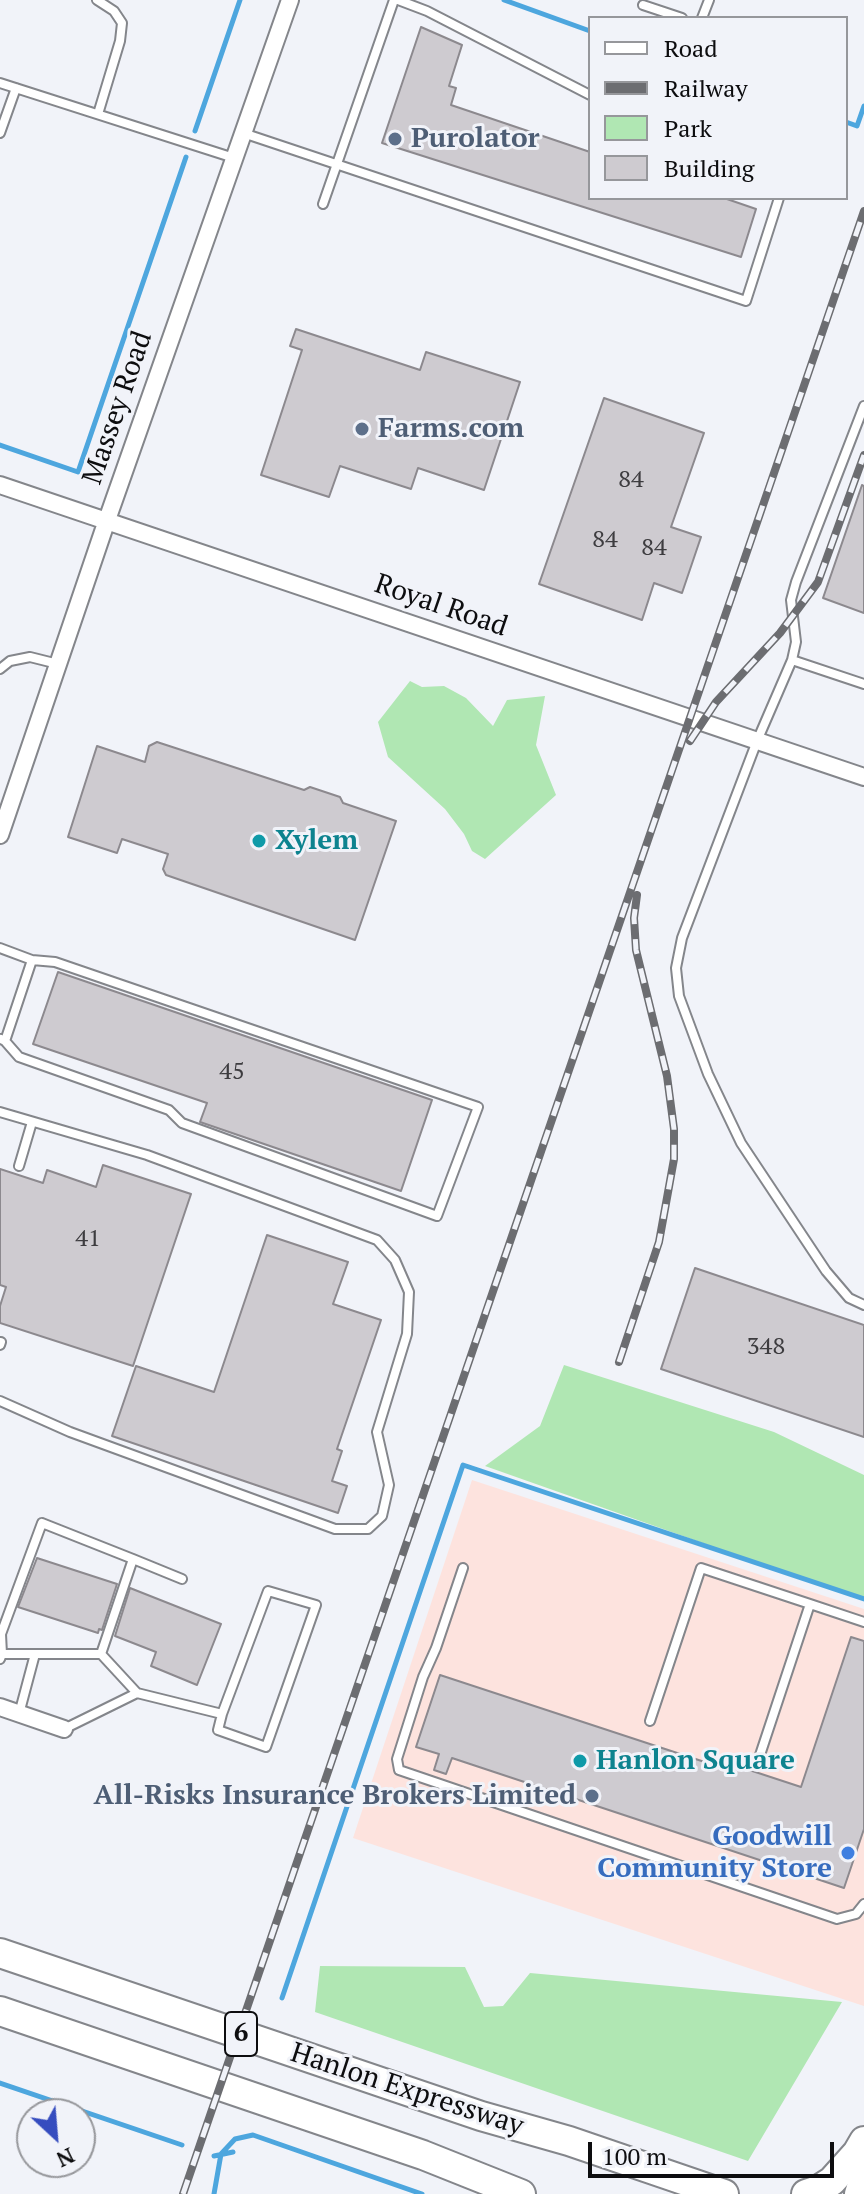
<!DOCTYPE html>
<style>
body{margin:0}
#map{position:relative;width:864px;height:2194px;overflow:hidden;background:#f1f3f9;font-family:"PT Serif",serif}
canvas{display:block}
.legend{position:absolute;left:588px;top:16px;width:260px;height:184px;box-sizing:border-box;background:#f1f3f9;border:2px solid #96979b;margin:0;padding:10px 14px;list-style:none;font-size:24px;color:#0d0d0f}
.legend li{display:flex;align-items:center;gap:16px;height:40px}
.legend b{width:40px;border:2px solid #96979b}
.north{position:absolute;left:16px;top:2098px;width:80px;height:80px;box-sizing:border-box;background:#f1f3f9;border:2px solid #96979b;border-radius:50%;rotate:154deg;font-size:22px;font-weight:700;line-height:32px;text-align:center;color:#0d0d0f}
.north::after{content:'';display:block;margin:auto;width:28px;height:36px;background:#364dbf;clip-path:polygon(50% 0,100% 100%,50% 72%,0 100%)}
.scale{position:absolute;left:588px;top:2142px;width:246px;height:36px;box-sizing:border-box;border:4px solid #0d0d0f;border-top:0;padding-left:10px;font-size:24px;line-height:28px;white-space:nowrap;color:#0d0d0f;-webkit-text-stroke:6px #f1f3f9;paint-order:stroke}
</style>
<div id="map">
<canvas width="864" height="2194"></canvas>
<ul class="legend">
<li><b style="height:10px;background:#fff"></b>Road</li>
<li><b style="height:10px;background:#6c6d71"></b>Railway</li>
<li><b style="height:22px;background:#b0e7b3"></b>Park</li>
<li><b style="height:22px;background:#cecbd0"></b>Building</li>
</ul>
<div class="north">N</div>
<div class="scale">100 m</div>
</div>
<script>
const context = document.querySelector('canvas').getContext('2d');
context.lineJoin = 'round';
function paint(path, color) { context.fillStyle = color; context.fill(path, 'evenodd'); }
const shape = rows => new Path2D(rows.map(r => 'M' + r).join(''));
function trace(path, color, width, dash) { context.strokeStyle = color; context.lineWidth = width; context.lineCap = dash ? 'butt' : 'round'; context.setLineDash(dash || []); context.stroke(path); }
function label(font, color, halo, rows, align = 'center') {
  context.font = font + ' "PT Serif",serif'; context.lineWidth = 6; context.setLineDash([]); context.textBaseline = 'middle'; context.strokeStyle = halo; context.fillStyle = color; for (const [text, x, y, turn = 0] of rows) {
    context.save(); context.translate(x, y); context.rotate((+turn || 0) * Math.PI / 180); context.textAlign = isNaN(turn) ? turn : align; if (halo) context.strokeText(text, 0, 0); context.fillText(text, 0, 0); context.restore();
  }
}
paint(shape([
 [472,1480,864,1609,864,2006,353,1838]
]), '#fde3de');
paint(shape([
 [410,681,422,687,444,686,466,698,493,726,507,700,545,696,536,745,556,795,485,859,472,851,464,834,445,809,388,757,378,722],
 [564,1365,774,1432,864,1475,864,1600,485,1466,540,1426],
 [320,1966,465,1967,484,2007,503,2006,530,1973,842,2002,748,2161,315,2012]
]), '#b0e7b3');
trace(shape([
 [504,0,590,31],
 [846,122,857,126,864,106],
 [195,131,240,0],
 [0,445,78,472,186,157],
 [282,1998,463,1465,864,1599],
 [0,2083,182,2145],
 [214,2156,233,2152],
 [214,2194,221,2154,235,2139,253,2135,422,2194]
]), '#4da6de', 5);
const building = shape([
 [421,27,462,45,449,86,456,88,451,105,590,152,590,198,724,198,756,209,741,257,382,143,421,27],
 [296,329,420,370,426,352,520,382,484,490,418,468,411,489,340,466,329,497,261,475,302,350,290,346,296,329],
 [604,398,704,433,671,527,701,537,682,593,654,583,642,620,539,584,604,398],
 [862,485,864,486,864,613,823,598,862,485],
 [157,742,304,790,310,787,340,797,343,803,396,821,355,940,166,875,163,869,168,854,122,839,117,853,68,837,97,746,145,762,149,746,157,742],
 [58,972,432,1100,401,1191,200,1122,207,1103,33,1044,58,972],
 [103,1165,191,1194,133,1366,0,1323,0,1306,6,1287,0,1285,0,1169,43,1183,47,1170,96,1187,103,1165],
 [267,1235,348,1262,333,1304,381,1320,337,1449,342,1451,332,1481,347,1486,338,1513,112,1436,136,1366,214,1392,267,1235],
 [695,1268,864,1325,864,1437,661,1369,695,1268],
 [37,1558,117,1584,102,1630,99,1629,98,1633,18,1607,37,1558],
 [130,1588,221,1624,197,1685,151,1666,156,1652,115,1636,130,1588],
 [851,1637,864,1641,864,1829,844,1888,452,1758,446,1774,434,1770,439,1754,416,1747,440,1675,729,1770,731,1764,801,1787,851,1637]
]);
paint(building, '#cecbd0');
trace(building, '#8c898e', 2);
const service = shape([
 [97,0,114,11,122,23,120,41,98,114],
 [398,0,427,11,590,95],
 [643,5,682,18],
 [702,18,709,0],
 [0,83,234,158],
 [0,133,16,88],
 [243,133,746,301,779,198],
 [323,204,394,0],
 [864,406,796,582,791,600,796,642,792,660,757,741,682,938,676,968,679,996,708,1074,741,1143,826,1271,849,1298,864,1305],
 [792,660,864,684],
 [0,669,10,661,30,657,58,664],
 [0,948,32,960,5,1041,1,1039],
 [5,1041,19,1057,169,1110,182,1123,437,1216,478,1107,55,962,32,960],
 [0,1112,147,1155,377,1240,395,1260,409,1292,407,1334,377,1432,389,1485,382,1516,368,1529,335,1529,70,1432,0,1401],
 [19,1166,32,1122],
 [0,1345,1,1342],
 [463,1568,436,1648,423,1677,397,1759,399,1770,837,1919,856,1914,864,1904],
 [2,1654,1,1634,42,1523,133,1559],
 [0,1659,2,1654,101,1654],
 [137,1693,101,1654,133,1559,182,1579],
 [19,1714,35,1654],
 [650,1721,701,1568,810,1604],
 [64,1729,137,1693,222,1714,268,1591,316,1605,266,1747,218,1730,222,1714],
 [759,1758,810,1604,864,1622]
]);
const minor = shape([
 [0,485,864,777],
 [0,835,107,520,290,0],
 [0,1707,64,1729]
]);
const primary = shape([
 [858,2194,864,2175]
]);
const trunk = shape([
 [0,1953,481,2116,569,2141,724,2194],
 [0,2011,423,2155,521,2194],
 [806,2194,818,2190,832,2181,857,2153,864,2141]
]);
trace(service, '#84868b', 12);
trace(minor, '#84868b', 20);
trace(primary, '#84868b', 30);
trace(trunk, '#84868b', 32);
trace(service, '#fff', 8);
trace(minor, '#fff', 16);
trace(primary, '#fff', 26);
trace(trunk, '#fff', 28);
const rail = shape([
 [690,741,716,702,780,633,818,582,864,455],
 [619,1362,659,1242,674,1159,674,1129,667,1076,636,950,634,918,637,895],
 [183,2194,864,211]
]);
trace(rail, '#6c6d71', 8);
trace(rail, '#f1f3f9', 5, [15]);
for (const [x, y, r, color] of [
 [395,139,8,"#5c6f8a"],
 [362,429,8,"#5c6f8a"],
 [259,841,8,"#0f9aa8"],
 [580,1761,8,"#0f9aa8"],
 [592,1796,8,"#5c6f8a"],
 [848,1853,8,"#3f7fe0"]
]) { const dot = new Path2D(); dot.arc(x, y, r, 0, 2 * Math.PI); context.fillStyle = color; context.fill(dot); trace(dot, '#f1f3f9', 3); }
label('24px', '#3d3c3f', null, [
 ["84",631,480],
 ["84",605,540],
 ["84",654,548],
 ["45",232,1072],
 ["41",88,1239],
 ["348",766,1347]
]);
for (const [x, y, w] of [
 [241,2034,32]
]) { const box = new Path2D(); box.roundRect(x - w / 2, y - 22, w, 44, 6); context.fillStyle = '#f1f3f9'; context.fill(box); trace(box, '#0d0d0f', 2); }
label('bold 26px', '#0d0d0f', null, [
 ["6",241,2034]
]);
label('bold 28px', '#4e5e75', '#f1f3f9', [
 ["Purolator",411,139],
 ["Farms.com",378,429],
 ["All-Risks Insurance Brokers Limited",576,1796,"right"]
], 'left');
label('28px', '#0d0d0f', '#f1f3f9', [
 ["Massey Road",118,408,-71],
 ["Royal Road",441,606,19],
 ["Hanlon Expressway",407,2090,18]
]);
label('bold 28px', '#0d838f', '#f1f3f9', [
 ["Xylem",275,841],
 ["Hanlon Square",596,1761]
], 'left');
label('bold 28px', '#366cbe', '#f1f3f9', [
 ["Goodwill",832,1837],
 ["Community Store",832,1869]
], 'right');
</script>
